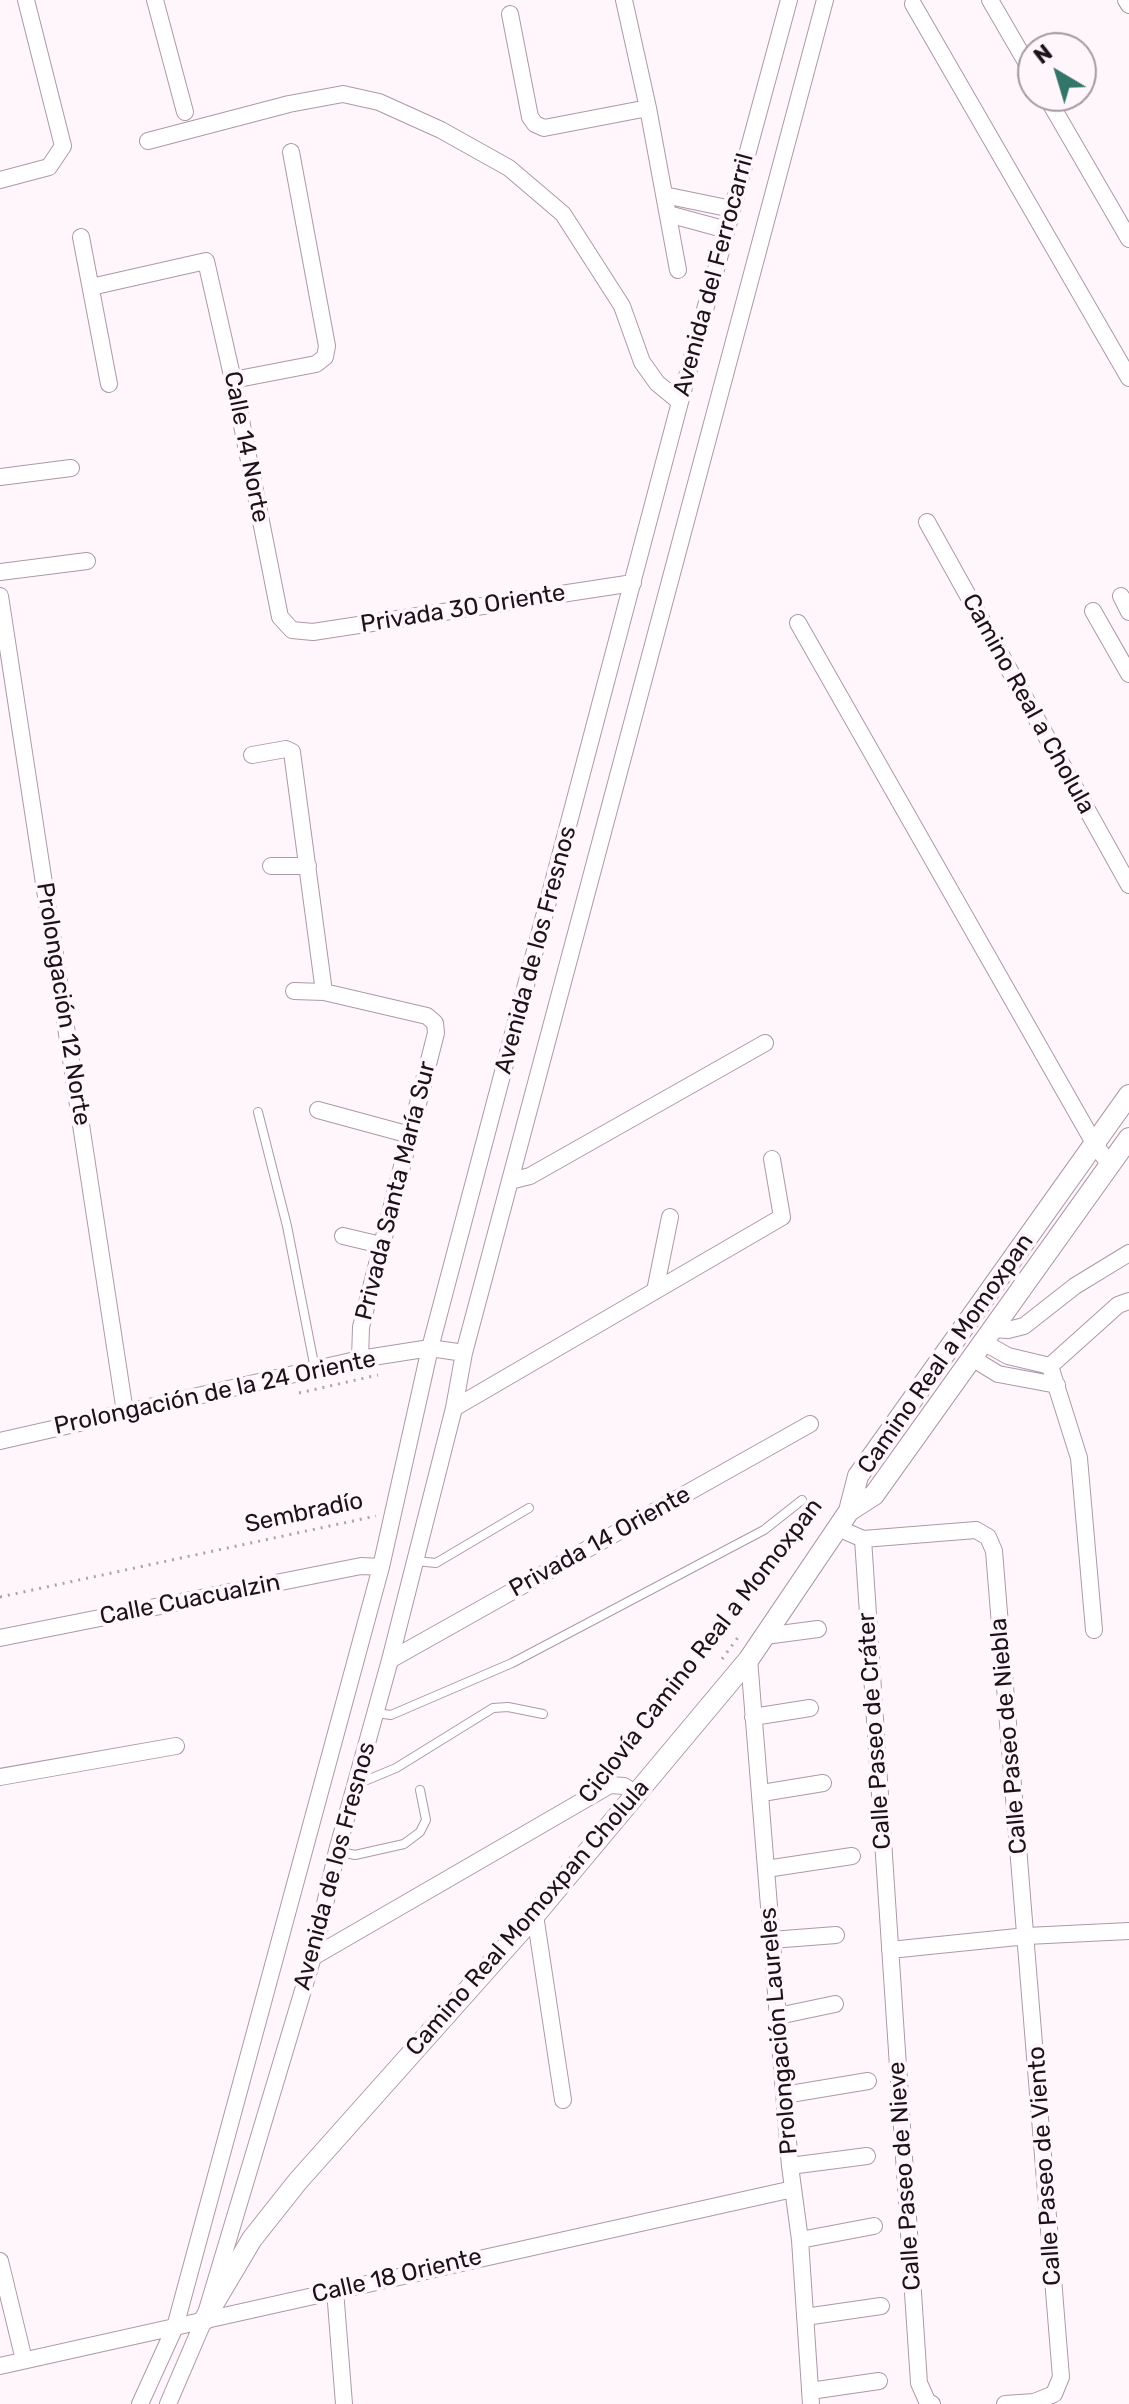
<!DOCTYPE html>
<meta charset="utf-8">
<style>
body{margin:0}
#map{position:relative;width:1129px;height:2404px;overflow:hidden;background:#fff6fc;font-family:Rubik,sans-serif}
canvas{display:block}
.north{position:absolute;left:1017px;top:32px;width:80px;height:80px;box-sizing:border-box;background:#fff6fc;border:2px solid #a49ba1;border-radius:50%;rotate:322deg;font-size:22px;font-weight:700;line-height:32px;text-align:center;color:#1b1319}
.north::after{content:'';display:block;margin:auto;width:28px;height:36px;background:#337669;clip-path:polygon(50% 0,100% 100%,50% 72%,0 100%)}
</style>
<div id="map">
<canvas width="1129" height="2404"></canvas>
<div class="north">N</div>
</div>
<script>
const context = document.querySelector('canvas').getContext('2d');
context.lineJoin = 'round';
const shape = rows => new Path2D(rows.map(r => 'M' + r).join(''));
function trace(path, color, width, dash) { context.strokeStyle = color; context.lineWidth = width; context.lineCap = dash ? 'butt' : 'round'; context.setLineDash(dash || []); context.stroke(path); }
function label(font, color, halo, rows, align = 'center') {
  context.font = font + ' Rubik,sans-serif'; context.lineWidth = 8; context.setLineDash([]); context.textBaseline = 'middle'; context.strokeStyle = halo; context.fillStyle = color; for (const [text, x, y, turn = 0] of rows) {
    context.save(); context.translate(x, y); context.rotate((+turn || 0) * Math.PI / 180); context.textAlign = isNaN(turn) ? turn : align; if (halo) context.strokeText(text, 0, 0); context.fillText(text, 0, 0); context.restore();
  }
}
const service = shape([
 [258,1112,287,1226,315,1369],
 [415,1561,436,1563,529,1508],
 [376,1713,391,1715,512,1663,764,1530,802,1500],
 [355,1785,396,1768,493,1708,508,1707,543,1714],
 [337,1851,355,1855,404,1844,420,1832,426,1820,420,1790]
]);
const minor = shape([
 [155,0,185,112],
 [624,0,648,108,678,270],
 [990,0,1033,74],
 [1126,0,1129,5],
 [913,4,1129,378],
 [510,14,530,117,535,124,544,128,648,108],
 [1046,96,1129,239],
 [148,141,289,104,343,94,379,102,441,130,509,168,563,214,622,306,642,362,657,383,680,402],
 [0,180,49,167,63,146,26,0],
 [664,195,732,209],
 [668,214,727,230],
 [81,237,109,384],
 [91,287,206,261,233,380,280,617,292,630,313,632,633,583],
 [233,380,316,364,325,357,327,346,291,152],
 [0,477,71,468],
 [927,522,1129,885],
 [0,572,87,561],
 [0,596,125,1412],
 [1121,596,1129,612],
 [1093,611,1129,674],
 [798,623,1094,1143,1110,1165],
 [252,755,286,749,292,752,324,992],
 [271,866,308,866],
 [294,991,324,992,427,1016,435,1023,436,1033,361,1327,360,1359],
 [318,1110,410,1135],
 [510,1181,530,1176,765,1043],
 [343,1236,381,1245],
 [655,1291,670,1217],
 [992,1329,1008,1330,1024,1326,1075,1286,1129,1253],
 [983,1342,1008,1356,1050,1366],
 [464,1353,825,0],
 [972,1358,998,1374,1057,1385],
 [1050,1366,1079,1458,1094,1630],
 [1050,1366,1118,1305,1129,1301],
 [454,1408,782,1217,772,1159],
 [0,1441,360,1359,430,1348,464,1353,454,1408,390,1660,337,1851,313,1957,204,2320,168,2404],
 [838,1528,863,1539,919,2383,927,2401,932,2404],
 [863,1539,976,1530,988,1537,994,1551,1061,2377,1054,2394,1034,2402,1005,2404],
 [765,1636,818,1629],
 [0,1638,361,1566,381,1567],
 [749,1659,790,2166,800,2240,811,2404],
 [390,1660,810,1424],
 [753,1717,810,1708],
 [0,1777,176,1746],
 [762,1793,823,1783],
 [766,1869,852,1856],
 [535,1915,563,2100],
 [771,1940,836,1935],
 [890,1950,1027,1936,1129,1931],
 [313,1957,610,1785,624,1786,636,1794],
 [778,2016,835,2004],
 [784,2095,868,2081],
 [790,2166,867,2156],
 [800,2240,874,2226],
 [0,2261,24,2360],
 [335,2290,344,2404],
 [805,2317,881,2306],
 [0,2366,793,2189],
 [810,2391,879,2381],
 [140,2404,175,2327,381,1567,430,1348,680,402,789,0]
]);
const tertiary = shape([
 [849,1511,874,1495,1129,1138],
 [204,2320,252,2239,298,2181,535,1915,749,1659,849,1511,858,1476,1129,1095]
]);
trace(service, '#ad98a8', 10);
trace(minor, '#ad98a8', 18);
trace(tertiary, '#ad98a8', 22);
trace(shape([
 [299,1393,378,1375],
 [0,1597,376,1516],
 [722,1659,739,1636]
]), '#aca3a9', 3, [2, 6]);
trace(service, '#fff', 8);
trace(minor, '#fff', 16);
trace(tertiary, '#fff', 20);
label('24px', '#1b1319', '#fff6fc', [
 ["Avenida del Ferrocarril",714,275,-75],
 ["Calle 14 Norte",246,447,79],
 ["Privada 30 Oriente",463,609,-9],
 ["Camino Real a Cholula",1028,704,61],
 ["Avenida de los Fresnos",536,950,-75],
 ["Prolongación 12 Norte",63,1004,81],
 ["Privada Santa María Sur",396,1191,-76],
 ["Camino Real a Momoxpan",946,1354,-55],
 ["Prolongación de la 24 Oriente",215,1393,-12],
 ["Sembradío",304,1513,-12],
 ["Privada 14 Oriente",600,1542,-29],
 ["Calle Cuacualzin",190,1600,-11],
 ["Ciclovía Camino Real a Momoxpan",701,1651,-52],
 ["Calle Paseo de Cráter",875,1731,-94],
 ["Calle Paseo de Niebla",1009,1736,-95],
 ["Avenida de los Fresnos",335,1866,-75],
 ["Camino Real Momoxpan Cholula",528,1918,-49],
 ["Prolongación Laureles",779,2031,-95],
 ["Calle Paseo de Viento",1045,2166,-94],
 ["Calle Paseo de Nieve",905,2176,-94],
 ["Calle 18 Oriente",397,2276,-13]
]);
</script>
